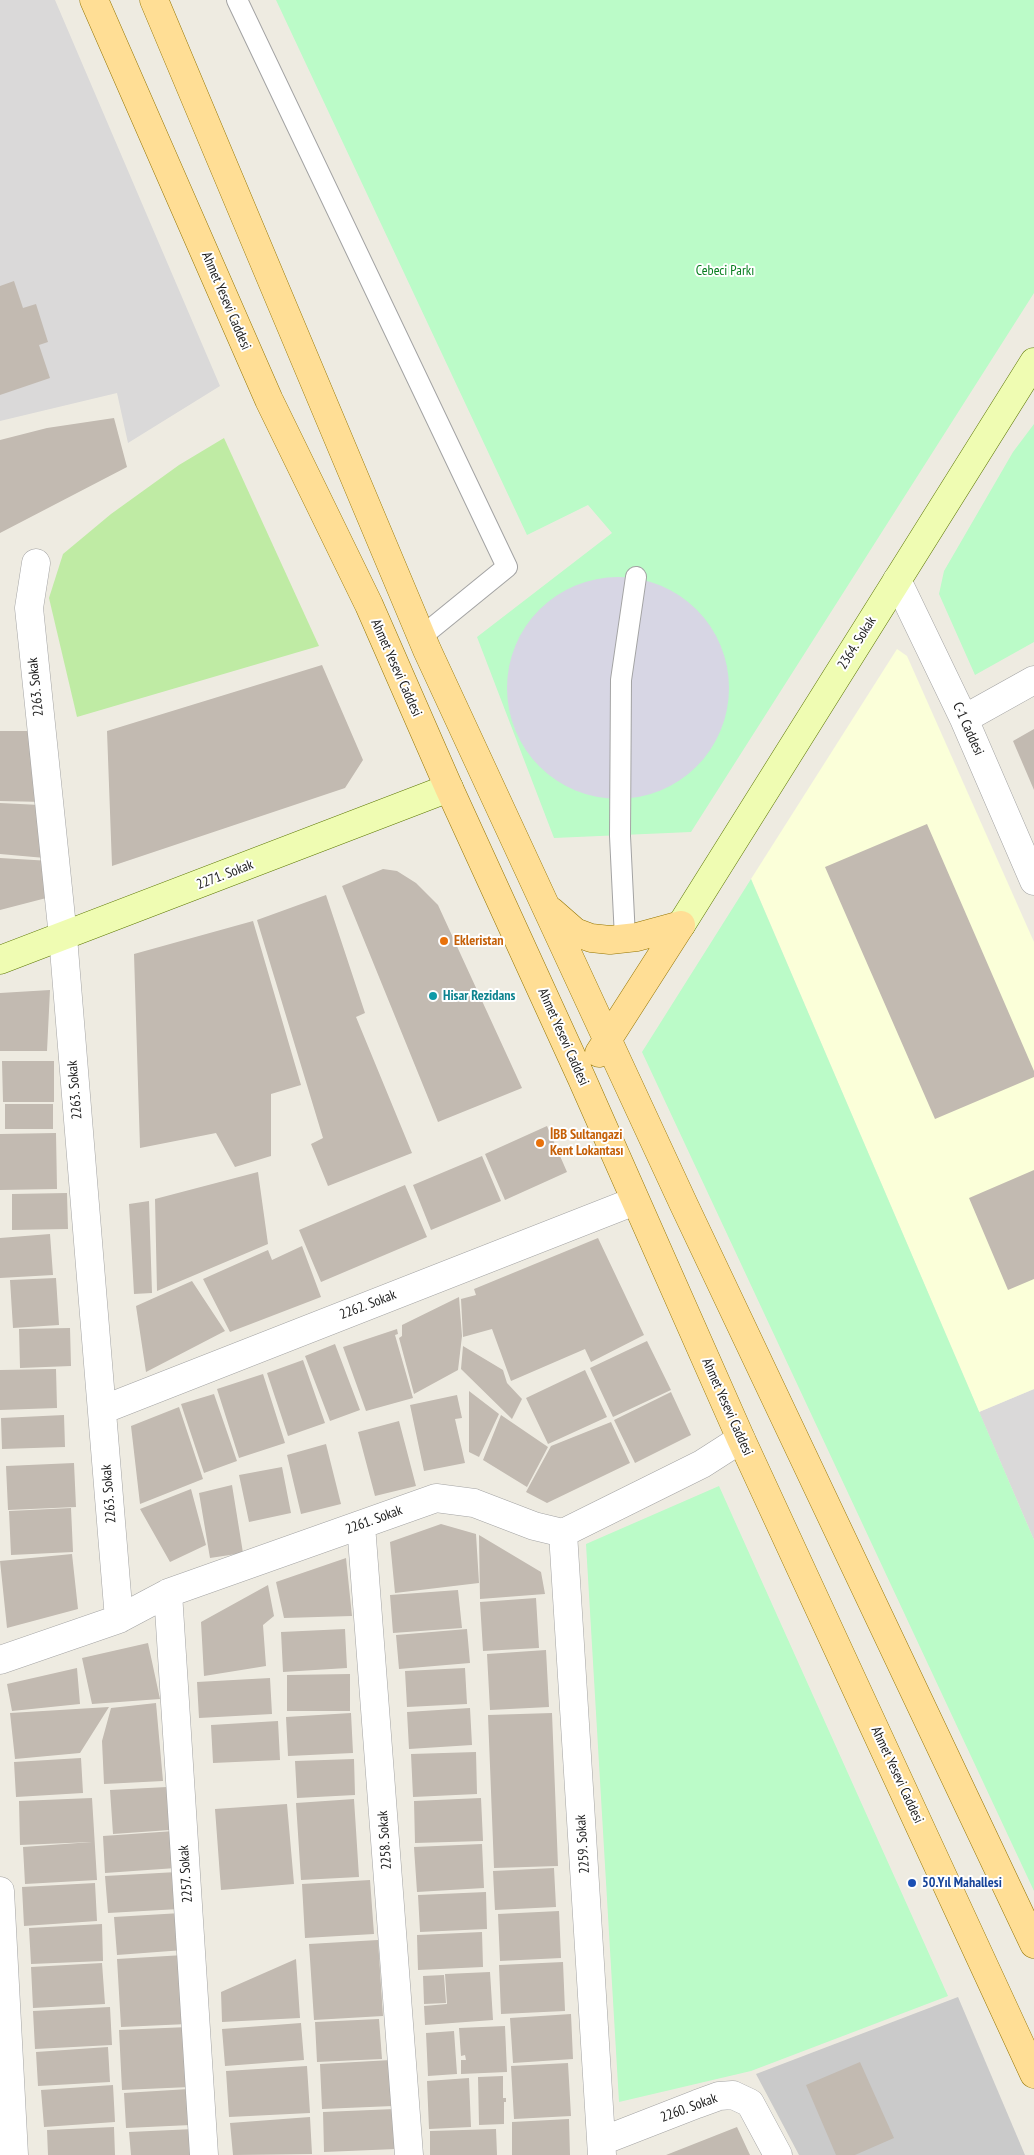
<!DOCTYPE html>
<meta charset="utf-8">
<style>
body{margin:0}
canvas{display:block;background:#eeebe1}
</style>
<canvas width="1034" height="2155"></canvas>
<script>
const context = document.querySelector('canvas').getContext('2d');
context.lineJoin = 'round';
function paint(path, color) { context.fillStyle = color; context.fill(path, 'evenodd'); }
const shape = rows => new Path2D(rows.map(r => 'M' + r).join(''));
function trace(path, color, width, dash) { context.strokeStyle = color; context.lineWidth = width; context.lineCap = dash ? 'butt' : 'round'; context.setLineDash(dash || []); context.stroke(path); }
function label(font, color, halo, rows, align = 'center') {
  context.font = font + ' "PT Sans Narrow",sans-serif'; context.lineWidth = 4; context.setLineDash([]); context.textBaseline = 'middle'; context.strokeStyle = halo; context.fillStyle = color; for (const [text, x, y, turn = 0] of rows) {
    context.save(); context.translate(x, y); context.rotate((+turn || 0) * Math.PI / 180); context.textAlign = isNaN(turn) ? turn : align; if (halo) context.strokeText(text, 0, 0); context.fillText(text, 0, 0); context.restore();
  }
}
paint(shape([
 [0,0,55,0,220,386,128,443,117,393,0,421],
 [1034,1389,1034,1540,979,1412]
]), '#dad9d9');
paint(shape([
 [897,649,907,656,1034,942,1034,1389,979,1412,751,879]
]), '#fbffd9');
paint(shape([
 [958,1997,1025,2155,799,2155,756,2074]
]), '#cacaca');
paint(shape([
 [224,438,319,646,77,717,49,598,63,554,111,514,179,465]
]), '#bfeba4');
paint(shape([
 [276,0,1034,0,1034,293,691,832,554,838,477,637,612,533,588,505,527,535],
 [1034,424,1034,642,975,675,939,594,944,571,1013,452],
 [751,879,1034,1540,1034,1891,642,1052],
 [719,1486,948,1996,751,2071,619,2102,586,1544]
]), '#bbfbc8');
paint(shape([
 '507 688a111 111 0 1 1 222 0a111 111 0 1 1-222 0Z'
]), '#d7d6e4');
paint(shape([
 [14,281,23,308,36,304,48,342,39,345,50,378,0,395,0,286],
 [114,418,127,467,0,533,0,440,47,428],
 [322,665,363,760,345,788,112,866,107,731],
 [1034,729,1034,790,1013,741],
 [0,731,36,731,44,802,0,801],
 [0,803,40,805,45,858,0,854],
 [927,824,1034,1071,1034,1077,935,1119,825,867],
 [0,858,51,861,54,896,0,910],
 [383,869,397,871,416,883,438,905,522,1088,438,1122,342,886],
 [326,895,365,1013,356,1017,412,1153,328,1186,311,1144,323,1138,257,920],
 [253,921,301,1085,271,1094,271,1156,235,1167,216,1133,140,1148,134,954],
 [50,990,47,1051,0,1051,0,993],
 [2,1061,54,1061,54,1102,3,1102],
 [5,1104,53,1104,53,1129,5,1129],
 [547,1126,567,1172,505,1200,485,1154],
 [56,1133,57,1189,0,1190,0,1134],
 [482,1156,501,1201,431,1230,413,1185],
 [1034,1170,1034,1279,1008,1290,969,1198],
 [258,1172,268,1244,157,1291,155,1199],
 [405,1185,427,1237,321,1282,299,1230],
 [67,1193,68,1229,12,1230,12,1194],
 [149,1201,152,1293,134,1294,129,1204],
 [50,1234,53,1275,0,1278,0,1238],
 [598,1238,644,1335,591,1362,585,1349,511,1381,492,1329,463,1337,461,1299,476,1295,474,1289],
 [302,1246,321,1297,230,1332,203,1279,268,1250,272,1260],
 [56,1278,59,1325,13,1328,10,1280],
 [192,1281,225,1331,146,1372,136,1306],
 [459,1297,462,1336,458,1370,414,1394,399,1338,402,1336,402,1325],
 [70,1328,71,1366,20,1368,19,1329],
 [397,1329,398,1334,395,1335,413,1398,366,1411,343,1347],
 [647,1341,671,1390,613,1417,590,1368],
 [335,1344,360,1410,330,1421,305,1356],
 [463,1346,503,1370,507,1383,522,1399,512,1419,461,1369],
 [303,1360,325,1423,288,1436,267,1373],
 [56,1369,57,1408,0,1410,0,1370],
 [585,1370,607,1417,548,1444,526,1398],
 [263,1374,285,1443,239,1458,217,1389],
 [469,1391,499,1414,479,1457,469,1452],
 [671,1392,691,1435,635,1463,614,1420],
 [214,1394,237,1461,204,1473,181,1404],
 [457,1395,462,1418,455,1419,465,1463,424,1471,410,1405],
 [179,1407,203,1479,140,1504,131,1426],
 [64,1415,65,1447,2,1449,1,1418],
 [501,1415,548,1447,527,1487,483,1460],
 [399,1421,416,1486,375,1496,358,1432],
 [611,1422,630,1463,547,1503,526,1492,551,1446],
 [326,1444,341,1504,301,1514,287,1455],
 [74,1463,76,1507,8,1510,6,1466],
 [282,1467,291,1513,249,1522,239,1475],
 [232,1485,243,1553,210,1558,199,1493],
 [191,1489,206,1545,170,1562,140,1509],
 [71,1508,73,1552,11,1555,9,1511],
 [441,1524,476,1534,479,1583,395,1593,390,1542],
 [479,1535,541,1572,545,1594,480,1599],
 [72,1554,78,1609,7,1628,0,1561],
 [346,1558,352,1616,284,1618,276,1582],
 [268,1585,274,1616,263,1625,266,1666,204,1676,201,1622],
 [458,1590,462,1628,393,1633,390,1595],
 [536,1598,539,1648,483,1651,480,1602],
 [345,1629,347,1668,283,1672,281,1632],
 [467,1629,470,1663,399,1669,396,1635],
 [148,1643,160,1699,92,1704,82,1658],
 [546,1650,549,1707,490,1710,487,1654],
 [77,1668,80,1704,12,1711,7,1684],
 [465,1668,467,1704,407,1707,405,1671],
 [350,1674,350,1711,287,1711,287,1675],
 [270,1678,272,1714,199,1718,197,1682],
 [156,1703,163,1781,104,1784,102,1741,111,1708],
 [109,1707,80,1753,15,1759,10,1713],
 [470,1708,472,1745,409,1749,407,1712],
 [351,1713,353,1753,288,1756,286,1717],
 [552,1713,558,1866,494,1868,488,1715],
 [278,1721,280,1760,213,1763,211,1725],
 [476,1752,477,1794,413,1797,411,1754],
 [81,1758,83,1793,16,1797,14,1762],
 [354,1759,355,1795,297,1798,295,1761],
 [167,1787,170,1830,113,1834,110,1790],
 [92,1798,97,1880,25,1884,23,1847,92,1842,20,1845,19,1801],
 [481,1798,483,1841,415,1843,414,1801],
 [354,1799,359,1877,301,1880,296,1803],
 [287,1804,294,1884,221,1890,215,1809],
 [174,1831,176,1868,105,1873,103,1836],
 [482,1844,484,1888,417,1892,414,1847],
 [554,1868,556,1907,495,1910,493,1871],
 [177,1872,179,1909,108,1913,105,1876],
 [370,1880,374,1934,305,1938,302,1884],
 [95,1883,97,1921,24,1926,22,1887],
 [486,1892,487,1929,420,1932,418,1895],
 [559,1911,561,1958,500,1961,498,1914],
 [181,1913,184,1950,117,1955,114,1917],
 [102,1924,103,1961,31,1964,29,1928],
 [482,1932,483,1967,418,1970,417,1935],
 [378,1940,383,2016,314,2020,309,1944],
 [184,1955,188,2024,121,2027,117,1959],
 [296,1959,300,2018,222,2022,221,1992],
 [563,1962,565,2011,501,2014,499,1965],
 [102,1963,105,2004,33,2008,31,1967],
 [490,1972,493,2020,425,2025,424,2006,447,2004,445,1974],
 [444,1975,446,2003,424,2004,423,1976],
 [110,2007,112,2045,35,2049,33,2011],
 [571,2014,573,2059,513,2063,510,2018],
 [379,2019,382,2059,317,2062,315,2022],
 [301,2023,304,2060,225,2066,222,2029],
 [505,2026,507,2072,461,2074,461,2060,466,2060,465,2055,461,2056,459,2028],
 [188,2027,190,2087,122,2090,119,2030],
 [454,2031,457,2074,428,2076,426,2033],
 [108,2047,110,2082,38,2086,36,2052],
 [391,2060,393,2106,322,2109,320,2064],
 [860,2062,894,2138,855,2155,836,2155,806,2085],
 [568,2063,571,2116,514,2119,511,2066],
 [307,2066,310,2113,229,2117,226,2071],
 [503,2076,503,2098,506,2098,506,2102,504,2102,504,2124,479,2125,478,2077],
 [469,2078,471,2127,429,2129,427,2081],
 [113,2085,115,2122,44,2127,41,2090],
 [189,2089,191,2125,126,2128,124,2093],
 [395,2109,396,2149,324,2152,323,2112],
 [310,2117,312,2154,233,2155,230,2123],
 [569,2119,570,2155,512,2155,512,2122],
 [114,2127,115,2155,48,2155,47,2130],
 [737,2127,750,2155,666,2155],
 [194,2129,196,2155,131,2155,129,2132],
 [496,2129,497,2155,430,2155,430,2131]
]), '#c2bab1');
const lane = shape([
 [237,0,507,567,421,637],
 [625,938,620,836,621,680,636,577]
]);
const street = shape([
 [36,563,29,608,63,937,119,1619],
 [897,580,964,719,1034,881],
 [964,719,1034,680],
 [102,1410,635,1201],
 [361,1525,409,2155],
 [563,1533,602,2155],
 [168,1593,204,2155],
 [0,1660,119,1619,168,1593,436,1498,474,1503,534,1526,563,1533,702,1464,741,1439],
 [0,1891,14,2155],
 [602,2141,697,2104,719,2096,733,2095,750,2103,778,2155]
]);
const secondary = shape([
 [681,925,1034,362],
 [0,960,449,788]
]);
const primary = shape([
 [94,0,269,400,369,605,449,788,582,1079,741,1439,1034,2074],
 [154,0,427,650,684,1205,1034,1944],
 [551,911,575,932,591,938,610,940,637,937,681,925],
 [599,1053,681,925]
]);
trace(lane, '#a3a3a3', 22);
trace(street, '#a3a3a3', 29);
trace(secondary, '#5b7600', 29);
trace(primary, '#947500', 29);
trace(lane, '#fff', 20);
trace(street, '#fff', 28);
trace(secondary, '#effcb2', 28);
trace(primary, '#ffde95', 28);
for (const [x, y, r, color] of [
 [444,941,5,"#e8710a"],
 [433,996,5,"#0f9aa8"],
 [540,1143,5,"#e8710a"],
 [912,1883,5,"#1a4fb4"]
]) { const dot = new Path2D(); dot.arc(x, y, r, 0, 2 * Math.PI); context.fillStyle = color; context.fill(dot); trace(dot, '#fff', 2); }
label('14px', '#077e1f', '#fff', [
 ["Cebeci Parkı",725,271]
]);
label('14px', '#1c1c1c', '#fff', [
 ["Ahmet Yesevi Caddesi",226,301,67],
 ["2364. Sokak",857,643,-58],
 ["Ahmet Yesevi Caddesi",396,668,66],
 ["2263. Sokak",36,687,-96],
 ["C-1 Caddesi",968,729,66],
 ["2271. Sokak",225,875,-21],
 ["Ahmet Yesevi Caddesi",563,1037,66],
 ["2263. Sokak",75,1090,-95],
 ["2262. Sokak",368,1305,-21],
 ["Ahmet Yesevi Caddesi",727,1407,66],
 ["2263. Sokak",109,1494,-95],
 ["2261. Sokak",374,1520,-20],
 ["Ahmet Yesevi Caddesi",897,1775,65],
 ["2258. Sokak",385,1840,-94],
 ["2259. Sokak",583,1844,-94],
 ["2257. Sokak",186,1874,-94],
 ["2260. Sokak",689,2108,-20]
]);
label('bold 14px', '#c56008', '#fff', [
 ["Ekleristan",454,941],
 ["İBB Sultangazi",550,1135],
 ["Kent Lokantası",550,1151]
], 'left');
label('bold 14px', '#0d838f', '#fff', [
 ["Hisar Rezidans",443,996]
], 'left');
label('bold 14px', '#164399', '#fff', [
 ["50.Yıl Mahallesi",922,1883]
], 'left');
</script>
